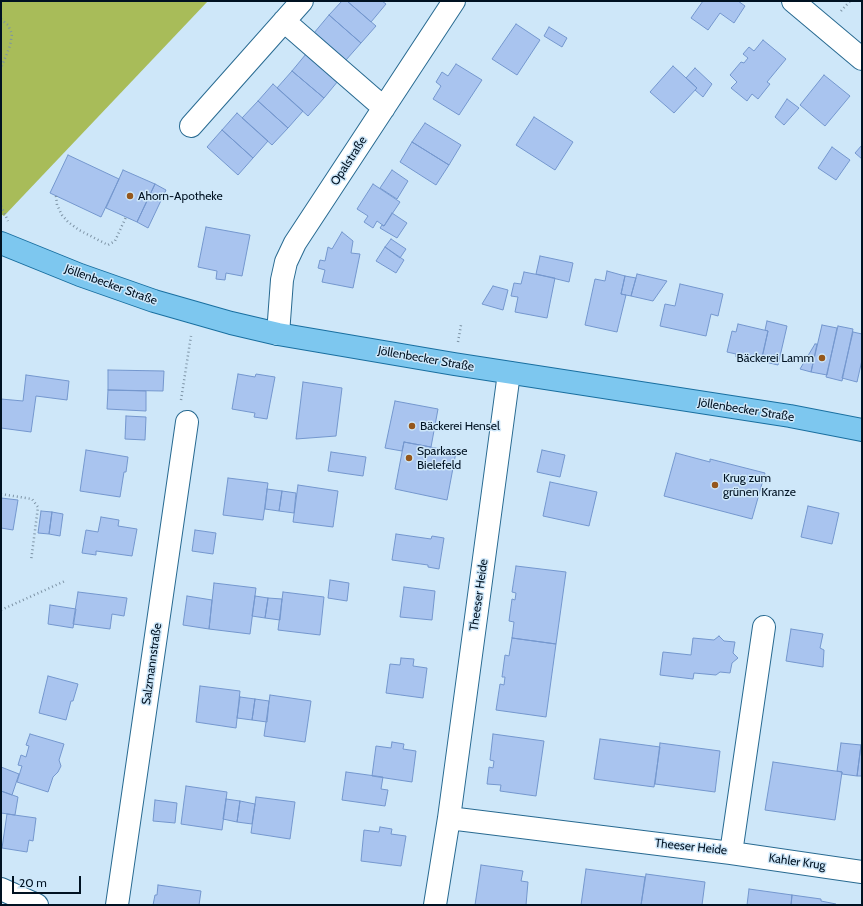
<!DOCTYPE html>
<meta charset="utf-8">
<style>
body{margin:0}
#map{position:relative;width:863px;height:906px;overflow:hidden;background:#cee7f9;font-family:Cabin,sans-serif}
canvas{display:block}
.frame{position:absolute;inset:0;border:2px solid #001222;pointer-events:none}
.scale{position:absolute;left:12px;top:876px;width:69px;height:18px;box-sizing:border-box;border:2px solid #001222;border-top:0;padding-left:5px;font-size:12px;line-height:14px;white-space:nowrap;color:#001222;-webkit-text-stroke:3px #cee7f9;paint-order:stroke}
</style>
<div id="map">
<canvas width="863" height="906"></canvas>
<div class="frame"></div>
<div class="scale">20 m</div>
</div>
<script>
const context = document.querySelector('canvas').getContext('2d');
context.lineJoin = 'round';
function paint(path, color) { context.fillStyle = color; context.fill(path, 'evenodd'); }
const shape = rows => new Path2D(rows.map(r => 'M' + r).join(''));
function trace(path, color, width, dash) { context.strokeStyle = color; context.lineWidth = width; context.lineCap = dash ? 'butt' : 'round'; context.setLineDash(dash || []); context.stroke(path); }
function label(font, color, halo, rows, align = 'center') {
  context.font = font + ' Cabin,sans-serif'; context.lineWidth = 3; context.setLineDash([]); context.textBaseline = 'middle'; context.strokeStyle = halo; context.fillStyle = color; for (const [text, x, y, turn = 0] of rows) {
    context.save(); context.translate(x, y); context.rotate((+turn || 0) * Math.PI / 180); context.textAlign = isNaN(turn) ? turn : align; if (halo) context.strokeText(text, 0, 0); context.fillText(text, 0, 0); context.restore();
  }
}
paint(shape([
 [2,1,208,1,4,216,1,214]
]), '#a8bc59');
const building = shape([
 [342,1,347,1,376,26,361,43,329,15,342,1],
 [347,1,382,1,386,4,371,22,347,1],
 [703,1,738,1,745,6,734,23,720,13,708,30,691,18,703,1],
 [329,15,361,43,346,60,314,33,329,15],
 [516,24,540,40,517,75,492,59,516,24],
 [549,27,567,38,562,47,544,36,549,27],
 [763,40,786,59,767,82,770,84,758,99,752,94,747,101,731,88,737,82,730,75,741,62,744,63,748,58,743,54,749,47,754,51,763,40],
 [306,54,338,81,324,98,292,71,306,54],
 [456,64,482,80,459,115,433,99,441,86,436,82,442,72,448,76,456,64],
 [673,66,697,88,674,113,650,92,673,66],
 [695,68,712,84,703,97,695,90,697,88,686,78,695,68],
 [292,71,324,98,308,116,277,88,292,71],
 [824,75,850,96,825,126,800,105,824,75],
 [273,84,303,111,288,128,258,101,273,84],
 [787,99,799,108,784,125,775,117,787,99],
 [258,101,288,128,272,145,242,118,258,101],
 [237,113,268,141,253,158,222,130,237,113],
 [534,117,573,142,555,170,516,145,534,117],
 [425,123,461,145,449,165,412,142,425,123],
 [222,130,253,158,238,175,207,147,222,130],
 [412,142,449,165,436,185,400,162,412,142],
 [862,145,862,159,855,153,862,145],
 [832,147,850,160,836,180,818,168,832,147],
 [68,155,119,179,101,217,50,193,68,155],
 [123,170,155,184,137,222,106,208,123,170],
 [392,170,408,181,397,199,380,188,392,170],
 [155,184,166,190,148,228,137,222,155,184],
 [373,184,400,202,384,226,377,221,373,228,364,222,368,216,357,209,373,184],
 [392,213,407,223,397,238,380,228,382,225,384,226,392,213],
 [206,227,250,235,242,276,226,273,225,280,216,279,217,271,198,267,206,227],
 [342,232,353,241,351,253,360,254,353,288,322,282,325,270,318,268,320,260,325,261,328,247,332,249,342,232],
 [391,239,406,249,400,258,385,247,391,239],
 [385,247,404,260,396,273,376,261,385,247],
 [540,256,573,263,569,282,536,274,540,256],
 [607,271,625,276,621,294,626,295,617,332,585,325,595,279,605,281,607,271],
 [524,272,555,278,547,318,515,312,518,297,511,296,514,283,521,284,524,272],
 [637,274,667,281,653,301,631,296,637,274],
 [625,276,636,278,631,296,621,294,625,276],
 [680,284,723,294,718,316,711,314,706,336,660,326,665,304,675,306,680,284],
 [493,286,508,290,503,310,482,304,493,286],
 [767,321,787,326,778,365,761,361,768,331,765,330,767,321],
 [738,324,768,331,761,363,736,357,736,354,727,352,732,331,736,332,738,324],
 [822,325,837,328,827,375,811,372,822,325],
 [838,326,853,329,842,381,826,377,838,326],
 [853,332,862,334,862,360,857,382,842,378,853,332],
 [815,344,817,344,811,372,800,369,815,344],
 [108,370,164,371,163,391,108,390,108,370],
 [238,374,255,377,256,374,275,377,267,419,254,417,255,413,232,409,238,374],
 [26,375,69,381,67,400,36,396,31,432,1,428,1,399,23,401,26,375],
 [303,382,342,388,336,436,296,439,303,382],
 [108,390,146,391,146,411,107,409,108,390],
 [395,401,438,409,431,447,404,442,402,451,385,448,395,401],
 [126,416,146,417,145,440,125,439,126,416],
 [404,442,456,452,447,500,395,489,404,442],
 [86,450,128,457,126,472,124,472,120,497,80,491,86,450],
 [542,450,565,455,560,477,537,472,542,450],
 [331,452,366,457,363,476,328,471,331,452],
 [676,453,710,462,710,459,765,473,752,519,664,496,676,453],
 [228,478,268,483,263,520,223,515,228,478],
 [550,482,597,492,589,526,543,516,550,482],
 [298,485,338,491,333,527,293,522,298,485],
 [267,489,282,491,279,511,265,509,267,489],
 [282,491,296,493,294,513,279,511,282,491],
 [1,498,18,500,13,530,1,528,1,498],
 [808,506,839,513,832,544,801,537,808,506],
 [41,511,52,512,49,534,38,533,41,511],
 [52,512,63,514,60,536,49,534,52,512],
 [101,517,119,520,118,526,137,529,132,556,96,551,96,555,82,553,86,530,98,532,101,517],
 [195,530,216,533,213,554,192,551,195,530],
 [396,534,431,539,432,536,444,538,439,569,428,567,428,565,392,560,396,534],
 [516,566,566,572,556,644,512,638,514,622,509,621,512,599,515,600,516,593,512,592,516,566],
 [330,580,349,583,347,601,328,598,330,580],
 [214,583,256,588,250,634,209,629,214,583],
 [404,587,435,591,432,620,400,617,404,587],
 [78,592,127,598,124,616,112,614,110,629,73,624,78,592],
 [283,592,324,597,320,635,278,630,283,592],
 [187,596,212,600,209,629,183,625,187,596],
 [255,596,268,598,265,618,252,616,255,596],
 [268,598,282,599,280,620,265,618,268,598],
 [50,605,76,609,73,628,48,624,50,605],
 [791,629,823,634,820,648,824,650,823,667,786,661,791,629],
 [719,636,724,641,735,642,733,653,738,658,732,663,730,673,720,672,716,675,694,673,693,679,660,675,663,652,691,655,693,638,714,640,719,636],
 [512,638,556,644,546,717,496,710,500,684,504,685,505,677,502,677,505,655,509,656,512,638],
 [401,658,414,659,413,666,427,668,423,698,386,693,390,664,400,665,401,658],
 [48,676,78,684,73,701,71,701,66,720,39,713,48,676],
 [200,686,240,691,236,728,196,722,200,686],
 [270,695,311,701,305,742,264,736,270,695],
 [240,697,255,699,252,720,237,718,240,697],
 [255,699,269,701,267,722,252,720,255,699],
 [30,734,64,744,59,760,61,766,58,772,53,777,48,792,17,782,22,766,18,765,21,755,26,757,29,746,26,745,30,734],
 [493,734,544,741,536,796,500,791,501,785,487,784,489,767,493,768,494,761,490,760,493,734],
 [600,739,660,747,654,787,594,779,600,739],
 [392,742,404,744,403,749,416,751,412,782,372,776,376,746,391,748,392,742],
 [660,743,720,751,715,792,655,784,660,743],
 [841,743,861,745,857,776,842,774,842,772,837,771,841,743],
 [861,745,862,746,862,776,857,776,861,745],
 [773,762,842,772,835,820,765,810,773,762],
 [1,767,19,774,12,795,1,791,1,767],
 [346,772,383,777,381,789,388,790,385,806,342,800,346,772],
 [186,786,227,792,222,830,181,824,186,786],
 [1,791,18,797,15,815,1,813,1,791],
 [256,797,295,802,290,839,251,833,256,797],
 [226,799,240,801,237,822,223,819,226,799],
 [155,800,177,803,175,823,153,821,155,800],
 [240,801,255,804,252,824,237,822,240,801],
 [7,814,36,818,33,841,29,840,27,852,2,848,7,814],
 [380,827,392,829,391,834,406,836,401,866,361,861,364,830,379,832,380,827],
 [481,865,523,871,521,881,528,882,526,905,475,905,481,865],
 [586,869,645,877,641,905,581,905,586,869],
 [646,874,705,882,702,905,641,905,646,874],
 [158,885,201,891,199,905,153,905,155,895,157,895,158,885],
 [749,889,792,895,791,905,747,905,749,889],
 [792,895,821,899,821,901,836,904,835,905,791,905,792,895]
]);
paint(building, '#a9c4ef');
trace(building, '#7497ce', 1);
const minor = shape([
 [793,1,862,59],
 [284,21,384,108],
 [191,126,302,1],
 [278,334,282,280,286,262,295,243,454,1],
 [449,818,731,853,764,627],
 [731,853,862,872],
 [1,889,37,905],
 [117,905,187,422],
 [435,905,449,818,509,373]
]);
const major = shape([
 [1,243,80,275,154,301,231,323,278,334,454,364,790,416,862,430]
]);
trace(minor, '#286a91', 24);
trace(major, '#196fa0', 24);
trace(shape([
 [841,11,850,1],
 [1,19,8,25,12,34,10,46,1,68],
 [56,196,57,205,62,215,68,222,79,230,108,245,115,241,126,217],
 [1,206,8,221],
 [458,342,461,325],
 [181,400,191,336],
 [1,494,32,499,38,507,31,561],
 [1,610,65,581]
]), '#7d93a5', 2.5, [1, 3]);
trace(minor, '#fff', 22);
trace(major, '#7dc7ef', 22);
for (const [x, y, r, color] of [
 [130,196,4,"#95571c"],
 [822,358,4,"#95571c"],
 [412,426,4,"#95571c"],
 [409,458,4,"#95571c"],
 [715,485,4,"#95571c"]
]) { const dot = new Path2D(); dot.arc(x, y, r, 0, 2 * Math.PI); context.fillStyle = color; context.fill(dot); trace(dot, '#cee7f9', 1.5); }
label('12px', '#001222', '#cee7f9', [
 ["Opalstraße",349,161,-57],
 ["Jöllenbecker Straße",111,285,20],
 ["Jöllenbecker Straße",426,359,10],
 ["Jöllenbecker Straße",746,410,9],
 ["Theeser Heide",479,595,-82],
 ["Salzmannstraße",152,664,-82],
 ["Theeser Heide",691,847,6],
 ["Kahler Krug",797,862,8]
]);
label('12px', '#001222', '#cee7f9', [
 ["Ahorn-Apotheke",138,196],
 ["Bäckerei Lamm",814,358,"right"],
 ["Bäckerei Hensel",420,426],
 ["Sparkasse",417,451],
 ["Bielefeld",417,465],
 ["Krug zum",723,478],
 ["grünen Kranze",723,492]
], 'left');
</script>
